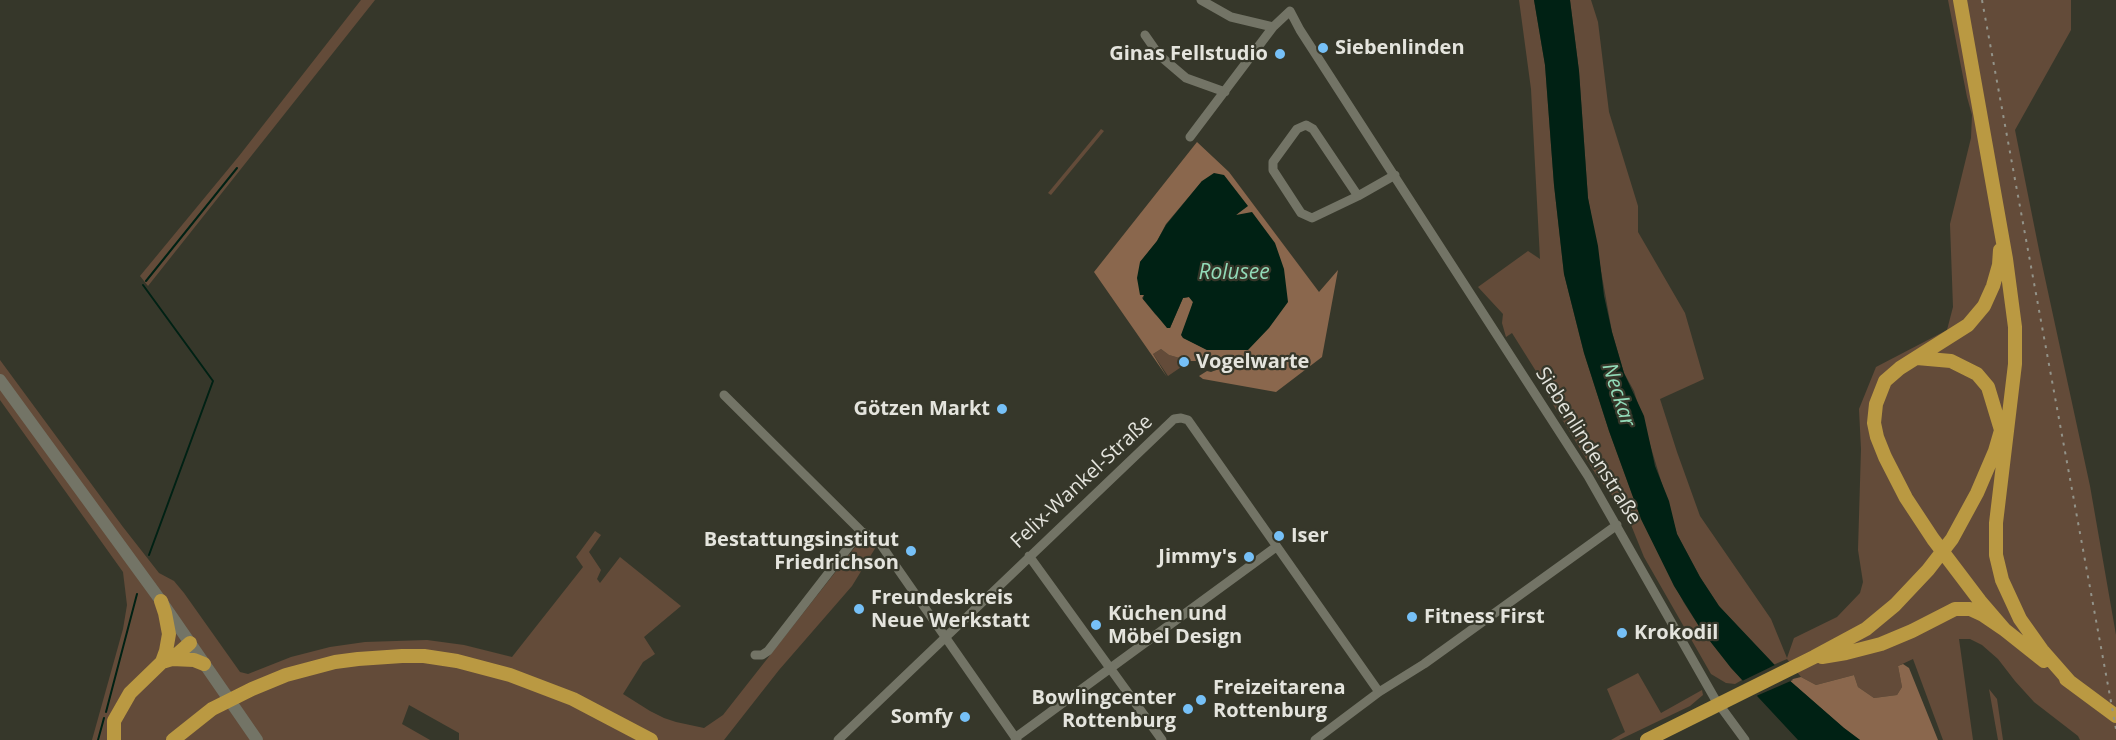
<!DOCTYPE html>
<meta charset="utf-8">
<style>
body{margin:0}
canvas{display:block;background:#36372a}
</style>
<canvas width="2116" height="740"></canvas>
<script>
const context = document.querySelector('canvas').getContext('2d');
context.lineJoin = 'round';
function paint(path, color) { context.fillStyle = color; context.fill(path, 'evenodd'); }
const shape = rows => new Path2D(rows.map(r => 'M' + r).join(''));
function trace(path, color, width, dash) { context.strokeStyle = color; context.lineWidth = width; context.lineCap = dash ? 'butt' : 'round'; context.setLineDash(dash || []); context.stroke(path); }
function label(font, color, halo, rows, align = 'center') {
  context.font = font + ' "Open Sans",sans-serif'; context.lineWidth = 4.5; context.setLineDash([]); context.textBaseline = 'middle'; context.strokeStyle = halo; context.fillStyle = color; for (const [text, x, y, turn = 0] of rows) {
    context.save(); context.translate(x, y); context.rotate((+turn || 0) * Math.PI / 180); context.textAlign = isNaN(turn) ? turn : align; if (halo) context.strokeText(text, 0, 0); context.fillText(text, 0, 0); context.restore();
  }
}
paint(shape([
 [361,0,375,0,148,286,140,276,239,156],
 [1519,0,1534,0,1545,65,1554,185,1564,274,1584,353,1609,431,1641,519,1684,603,1702,631,1742,680,1735,684,1726,683,1711,674,1644,557,1627,515,1595,473,1549,398,1539,376,1512,333,1506,337,1502,323,1503,314,1478,287,1528,251,1540,259,1531,89],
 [1570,0,1591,0,1598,22,1609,112,1638,206,1638,232,1685,313,1704,379,1660,399,1677,452,1700,516,1771,619,1787,658,1794,638,1837,617,1860,593,1863,582,1858,550,1861,449,1859,409,1876,367,1947,330,1953,307,1950,224,1971,138,1972,115,1967,97,1948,0,2071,0,2071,30,2015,130,2040,255,2090,486,2116,635,2116,740,2080,740,2078,736,2034,702,2015,681,1998,659,1982,645,1970,639,1959,639,1973,740,1943,740,1913,659,1898,666,1902,687,1897,695,1874,698,1858,687,1854,675,1816,685,1801,677,1787,659,1773,665,1719,606,1700,577,1677,534,1634,391,1624,373,1612,332,1588,198,1579,71],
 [1101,129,1104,131,1051,195,1048,193],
 [1161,349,1169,355,1190,361,1168,376,1153,354],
 [0,360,123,527,159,573,174,581,184,593,240,672,248,674,291,657,330,647,365,642,427,640,464,645,512,657,583,567,576,557,595,531,601,535,589,552,601,570,597,579,600,583,620,557,681,606,644,637,655,654,643,662,623,694,650,711,664,718,676,722,704,728,723,715,859,542,866,540,879,542,852,586,779,670,724,740,459,740,459,733,409,705,402,724,430,740,92,740,123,629,127,605,123,572,0,400],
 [1638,673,1661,713,1702,690,1703,695,1690,706,1619,740,1611,740,1625,732,1607,689],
 [1989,689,1997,699,2003,740,1998,740]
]), '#634b39');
paint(shape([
 [1197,142,1229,172,1319,292,1338,270,1322,357,1276,392,1203,379,1199,376,1207,371,1211,372,1216,370,1224,363,1218,361,1190,361,1169,355,1161,349,1153,354,1167,377,1094,272],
 [1202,181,1238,213,1236,215,1241,215,1248,350,1207,350,1184,338,1193,302,1189,297,1183,298,1170,328,1155,314,1142,298,1144,295,1140,262,1157,241,1166,224],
 [1903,664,1909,668,1938,740,1860,740,1844,728,1789,680,1801,677,1816,685,1854,675,1858,687,1874,698,1897,695,1902,687,1898,666]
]), '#8a674d');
paint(shape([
 [1534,0,1570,0,1579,71,1588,198,1598,246,1604,296,1612,332,1624,373,1644,416,1655,466,1669,501,1677,534,1700,577,1719,606,1789,680,1844,728,1860,740,1798,740,1731,668,1702,631,1674,586,1641,519,1609,431,1584,353,1564,274,1554,185,1545,65],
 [1214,173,1224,175,1248,206,1236,215,1252,212,1275,243,1284,269,1288,302,1269,328,1248,350,1207,350,1183,338,1181,335,1193,302,1189,297,1183,298,1170,328,1167,328,1143,299,1144,295,1140,295,1137,278,1140,262,1157,241,1166,225,1202,181]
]), '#002114');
paint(shape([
 [1777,664,1793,680,1754,697,1740,682]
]), '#36372a');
trace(shape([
 [146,281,237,168],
 [143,285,213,381,149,555],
 [106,712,137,594],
 [98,740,104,718]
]), '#002114', 2);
trace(shape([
 [1201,0,1231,17,1273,27],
 [1145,35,1159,55,1186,78,1225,92],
 [1190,137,1273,27,1290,11,1300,30,1588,476,1715,699,1745,740],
 [1358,196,1313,129,1306,125,1297,129,1273,162,1273,170,1301,213,1312,218,1358,196,1395,175],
 [724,395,861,531,879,542,1017,740],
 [1029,556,1162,740],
 [755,655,762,655,768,651,851,544,858,538,864,534,869,535],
 [1015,738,1276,547],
 [838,740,1174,419,1181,418,1188,420,1379,692],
 [1315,740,1379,692,1424,664,1617,525]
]), '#737466', 9);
trace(shape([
 [0,380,161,601,257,740]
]), '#737466', 12);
trace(shape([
 [1960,0,2006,259,2015,327,2015,364,1996,523,1996,555,2002,580,2020,619,2042,650,2071,683],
 [2000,250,1999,265,1993,286,1984,306,1968,325,1900,368,1885,381,1876,404,1874,423,1877,437,1885,457,1906,498,1933,539,1980,601,2005,630],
 [1917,358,1951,361,1977,374,1988,387,2001,430],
 [161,601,165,613,169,634,166,651,162,662],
 [1822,657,1846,653,1881,644,1912,631,1955,609,1970,609,1983,615,2005,630,2044,661],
 [172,659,194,660,204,664],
 [2066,679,2116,716],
 [114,740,114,721,130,693,162,662,172,659,190,643],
 [173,740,212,709,252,689,286,675,335,662,358,659,402,656,424,656,457,661,510,675,573,699,651,740],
 [1647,740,1814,657,1866,629,1895,605,1928,570,1952,539,1977,493,1995,451,2002,427]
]), '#ba9942', 14);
trace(shape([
 [1982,0,2116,729]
]), '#939389', 2, [3, 6]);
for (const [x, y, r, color] of [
 [1323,48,6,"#76c0f7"],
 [1280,54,6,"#76c0f7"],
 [1184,362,6,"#76c0f7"],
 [1002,409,6,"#76c0f7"],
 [1279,536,6,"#76c0f7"],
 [911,551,6,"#76c0f7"],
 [1249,557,6,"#76c0f7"],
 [859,609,6,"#76c0f7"],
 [1412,617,6,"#76c0f7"],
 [1096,625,6,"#76c0f7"],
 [1622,633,6,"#76c0f7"],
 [1201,700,6,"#76c0f7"],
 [1188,709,6,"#76c0f7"],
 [965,717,6,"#76c0f7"]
]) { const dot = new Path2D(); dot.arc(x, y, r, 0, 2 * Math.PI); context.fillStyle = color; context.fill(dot); trace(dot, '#36372a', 2); }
label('bold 20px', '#e4e4dd', '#36372a', [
 ["Siebenlinden",1335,48],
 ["Ginas Fellstudio",1268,54,"right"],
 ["Vogelwarte",1196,362],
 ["Götzen Markt",990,409,"right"],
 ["Iser",1291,536],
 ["Bestattungsinstitut",899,540,"right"],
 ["Friedrichson",899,563,"right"],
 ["Jimmy's",1237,557,"right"],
 ["Freundeskreis",871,598],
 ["Neue Werkstatt",871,621],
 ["Küchen und",1108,614],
 ["Möbel Design",1108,637],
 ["Fitness First",1424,617],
 ["Krokodil",1634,633],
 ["Freizeitarena",1213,688],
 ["Rottenburg",1213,711],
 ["Bowlingcenter",1176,698,"right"],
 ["Rottenburg",1176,721,"right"],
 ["Somfy",953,717,"right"]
], 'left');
label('20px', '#e4e4dd', '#36372a', [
 ["Siebenlindenstraße",1588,446,58],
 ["Felix-Wankel-Straße",1082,482,-43]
]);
label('italic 21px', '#92dbb8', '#36372a', [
 ["Rolusee",1234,273],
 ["Neckar",1618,395,72]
]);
</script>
